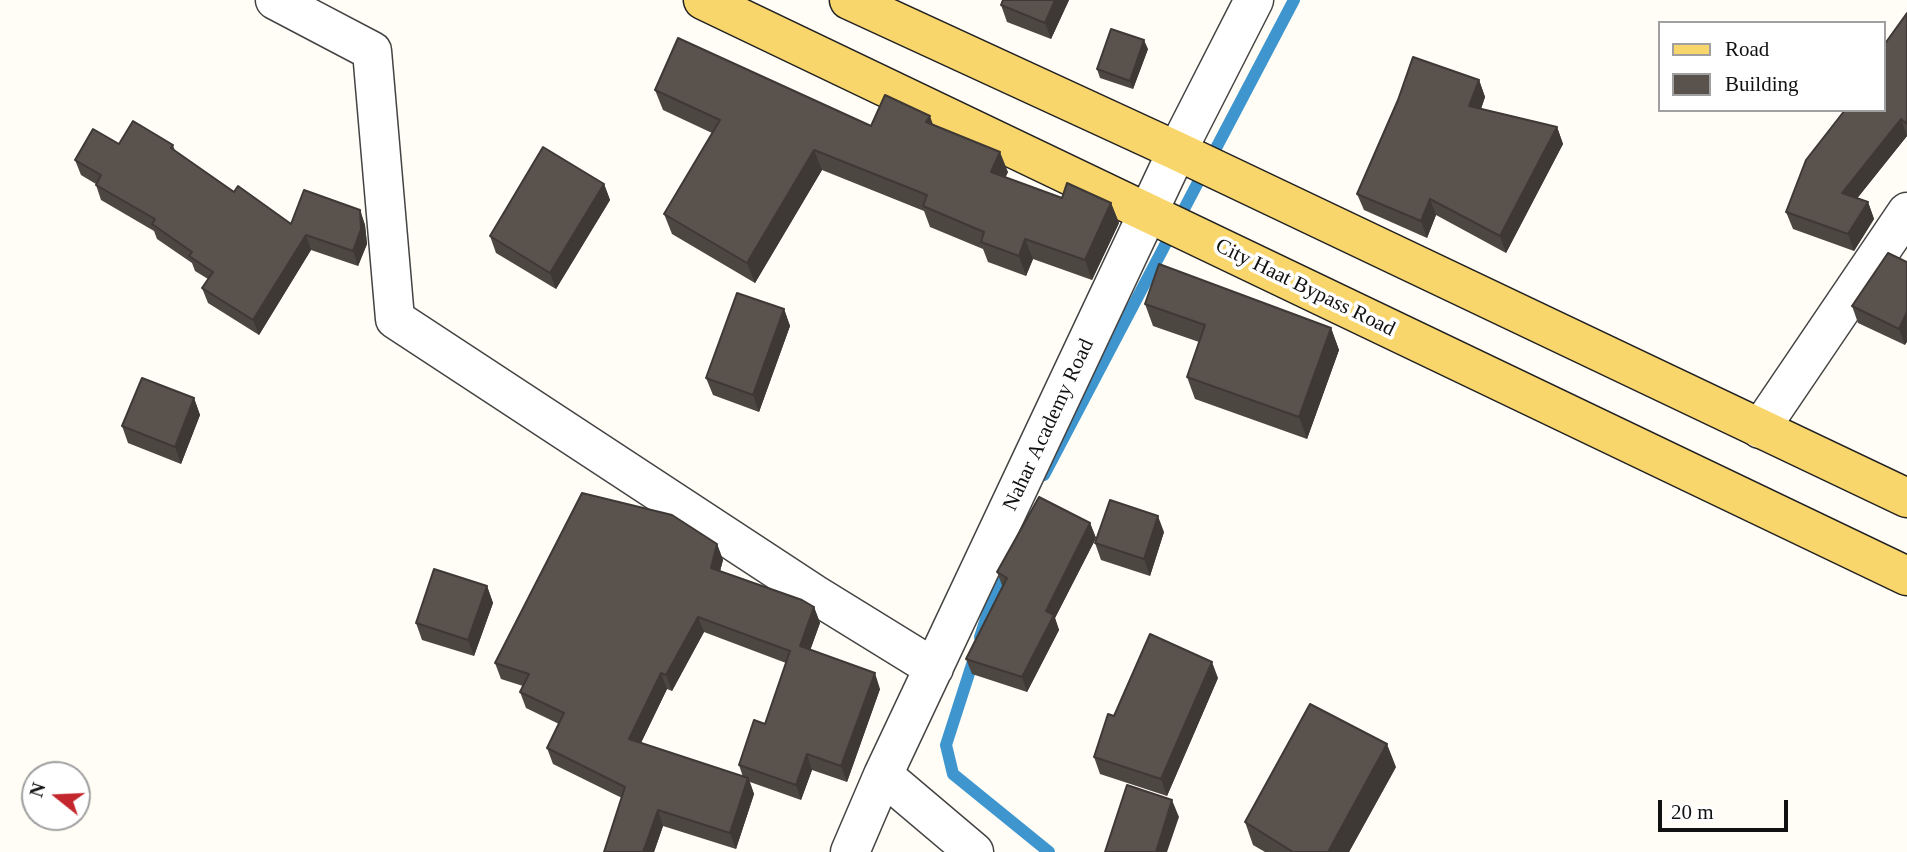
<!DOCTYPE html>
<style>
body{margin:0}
#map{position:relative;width:1907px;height:852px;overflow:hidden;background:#fffdf5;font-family:"Times New Roman",serif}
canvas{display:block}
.legend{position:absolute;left:1658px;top:21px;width:228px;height:91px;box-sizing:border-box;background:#fff;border:2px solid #a0a0a0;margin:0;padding:9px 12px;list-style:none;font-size:21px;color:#111}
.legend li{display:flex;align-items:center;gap:14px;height:35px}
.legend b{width:35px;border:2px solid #a0a0a0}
.north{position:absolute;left:21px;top:761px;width:70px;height:70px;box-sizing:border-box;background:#fff;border:2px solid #a0a0a0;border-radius:50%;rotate:288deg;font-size:19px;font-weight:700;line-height:28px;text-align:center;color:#111}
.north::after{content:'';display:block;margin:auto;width:24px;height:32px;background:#c4262e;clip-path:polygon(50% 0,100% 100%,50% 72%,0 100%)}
.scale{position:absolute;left:1658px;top:800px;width:130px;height:32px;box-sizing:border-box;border:4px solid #111;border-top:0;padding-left:9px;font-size:21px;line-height:24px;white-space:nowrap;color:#111;-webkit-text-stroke:5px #fff;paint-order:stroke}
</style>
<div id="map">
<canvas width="1907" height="852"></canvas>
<ul class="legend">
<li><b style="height:9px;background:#f9d66b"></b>Road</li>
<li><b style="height:19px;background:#5a524d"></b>Building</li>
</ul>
<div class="north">N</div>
<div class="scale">20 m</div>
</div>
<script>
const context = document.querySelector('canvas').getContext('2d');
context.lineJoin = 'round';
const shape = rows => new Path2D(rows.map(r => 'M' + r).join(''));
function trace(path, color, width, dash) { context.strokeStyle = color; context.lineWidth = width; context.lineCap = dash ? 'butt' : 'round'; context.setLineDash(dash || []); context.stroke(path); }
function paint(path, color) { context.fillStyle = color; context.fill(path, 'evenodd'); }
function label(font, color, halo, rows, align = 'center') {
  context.font = font + ' "Times New Roman",serif'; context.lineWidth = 7; context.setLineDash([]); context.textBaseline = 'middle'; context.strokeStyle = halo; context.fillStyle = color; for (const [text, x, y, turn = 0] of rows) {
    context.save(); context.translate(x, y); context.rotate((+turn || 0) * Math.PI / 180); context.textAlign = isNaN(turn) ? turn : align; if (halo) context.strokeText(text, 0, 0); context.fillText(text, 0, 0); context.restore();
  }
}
trace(shape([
 [1044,475,1294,0],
 [980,637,1003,565],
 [975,655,946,745,953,774,1049,852]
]), '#3f96cf', 12);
const street = shape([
 [275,0,372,51,395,319,814,594,934,668],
 [1760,429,1907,212],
 [883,775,974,852],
 [850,852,883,775,1177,151,1254,0]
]);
const primary = shape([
 [703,0,1907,576],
 [849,0,1177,151,1907,498]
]);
trace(street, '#444', 41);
trace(primary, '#222', 41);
trace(street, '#fff', 38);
trace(primary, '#f9d66b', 38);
paint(shape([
 [1003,0,1069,0,1051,39,1007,22,1001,5],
 [1907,13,1907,136,1857,198,1868,202,1874,219,1854,251,1793,229,1786,212,1884,110],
 [1148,49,1133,89,1100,78,1097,69],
 [1479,80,1485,97,1481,109,1557,127,1563,144,1506,253,1436,215,1427,238,1364,210,1357,194],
 [655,90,871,126,933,125,1008,172,1005,177,1062,198,1111,203,1119,223,1092,280,1033,259,1026,276,988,262,983,249,930,227,924,211,822,170,755,283,672,234,664,214,712,133,663,110],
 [119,144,173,145,175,151,234,192,291,224,360,210,365,225,367,244,358,266,311,250,259,335,208,303,202,288,208,279,195,271,192,263,157,239,154,231,101,200,96,185,96,184,81,175,75,160],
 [604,184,610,200,556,289,496,253,490,236],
 [1907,262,1905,345,1858,323,1852,306],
 [1145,304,1331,328,1339,350,1307,439,1195,399,1187,377,1199,342,1153,326],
 [784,309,790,326,759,412,713,395,706,378],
 [194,398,200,415,181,464,128,443,122,426],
 [1090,523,1096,538,1055,618,1059,630,1027,692,972,674,966,659,1003,588,997,572],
 [1164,532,1150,576,1101,560,1095,543],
 [717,544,723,560,720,571,814,607,820,623,810,650,880,689,847,782,812,770,801,800,750,782,754,794,736,849,663,826,654,852,604,852,622,798,553,764,547,748,559,724,526,708,520,692,523,686,501,679,495,663],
 [704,632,786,663,765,724,739,765,743,777,641,743,667,689,672,691],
 [487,586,493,603,474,656,422,640,416,623],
 [1218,678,1167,796,1100,774,1094,757],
 [1396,767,1349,852,1265,852,1253,845,1245,822]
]), '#4d4742');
paint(shape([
 [1055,0,1069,0,1051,39,1045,23],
 [1144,40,1148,49,1133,89,1130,81],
 [1479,80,1485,97,1476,123,1469,106],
 [930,116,937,136,926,122],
 [1901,119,1907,136,1848,210,1842,193],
 [1557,127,1563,144,1506,253,1500,236],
 [814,150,822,170,755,283,747,263],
 [1000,152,1008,172,999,192,991,172],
 [604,184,610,200,556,289,550,273],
 [1430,199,1436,215,1427,238,1421,221],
 [1868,202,1874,219,1854,251,1848,234],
 [1111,203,1119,223,1092,280,1085,260],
 [360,210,365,225,367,244,358,266,353,251],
 [306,235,311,250,259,335,253,320],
 [1025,239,1033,259,1026,276,1019,256],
 [784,309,790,326,759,412,753,395],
 [1907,312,1907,342,1905,345,1899,329],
 [1331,328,1339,350,1307,439,1299,417],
 [194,398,200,415,181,464,175,447],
 [1158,516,1164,532,1150,576,1144,559],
 [1090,523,1096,538,1055,618,1059,630,1027,692,1022,677,1046,611],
 [717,544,723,560,717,583,711,568],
 [487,586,493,603,474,656,468,640],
 [814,607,820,623,806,662,800,646],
 [698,617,704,632,672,691,666,675],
 [1212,662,1218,678,1167,796,1161,779],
 [661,673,667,689,635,755,629,739],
 [875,673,880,689,847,782,841,766],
 [1387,744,1396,767,1349,852,1328,852],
 [807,754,812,770,801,800,796,785],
 [748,778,754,794,736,849,730,833],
 [1172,800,1179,817,1167,852,1156,852],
 [658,810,663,826,654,852,643,852]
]), '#3f3936');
const building = shape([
 [1003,0,1055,0,1045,23,1001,5,1003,0],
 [1907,13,1907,124,1901,119,1842,193,1868,202,1848,234,1786,212,1806,160,1845,110,1884,110,1884,45,1907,13],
 [1111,29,1144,40,1130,81,1097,69,1111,29],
 [678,38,871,126,885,95,930,116,926,122,1000,152,991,172,1062,198,1067,183,1111,203,1085,260,1025,239,1019,256,981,242,984,232,923,206,927,195,814,150,747,263,664,214,720,120,655,90,678,38],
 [1413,57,1479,80,1469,106,1557,127,1500,236,1430,199,1421,221,1357,194,1398,100,1413,57],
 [133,121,173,145,171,148,234,192,238,186,291,224,304,190,360,210,361,229,353,251,306,235,253,320,202,288,213,272,189,256,192,252,152,224,155,219,96,185,101,175,75,160,93,129,119,144,133,121],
 [543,147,604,184,550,273,490,236,543,147],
 [1888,253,1907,262,1907,312,1899,329,1852,306,1888,253],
 [1159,264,1331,328,1299,417,1187,377,1205,325,1145,304,1159,264],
 [737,293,784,309,753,395,706,378,737,293],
 [142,378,194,398,175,447,122,426,142,378],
 [582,493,672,515,717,544,711,568,802,600,814,607,800,646,875,673,841,766,807,754,796,785,739,765,754,720,765,724,790,651,698,617,666,675,661,673,629,739,748,778,730,833,658,810,643,852,604,852,625,787,547,748,564,713,520,692,529,674,495,663,582,493],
 [1039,497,1090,523,1046,611,1054,615,1022,677,966,659,1007,578,997,572,1039,497],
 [1110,500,1158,516,1144,559,1095,543,1110,500],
 [434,569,487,586,468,640,416,623,434,569],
 [1150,634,1212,662,1161,779,1094,757,1108,714,1114,716,1150,634],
 [1310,704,1387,744,1328,852,1293,852,1245,822,1310,704],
 [1127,785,1172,800,1156,852,1105,852,1127,785]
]);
paint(building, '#5a524d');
trace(building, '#3f3936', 2);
label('21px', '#111', '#fff', [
 ["City Haat Bypass Road",1305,288,26],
 ["Nahar Academy Road",1049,425,-65]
]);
</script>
